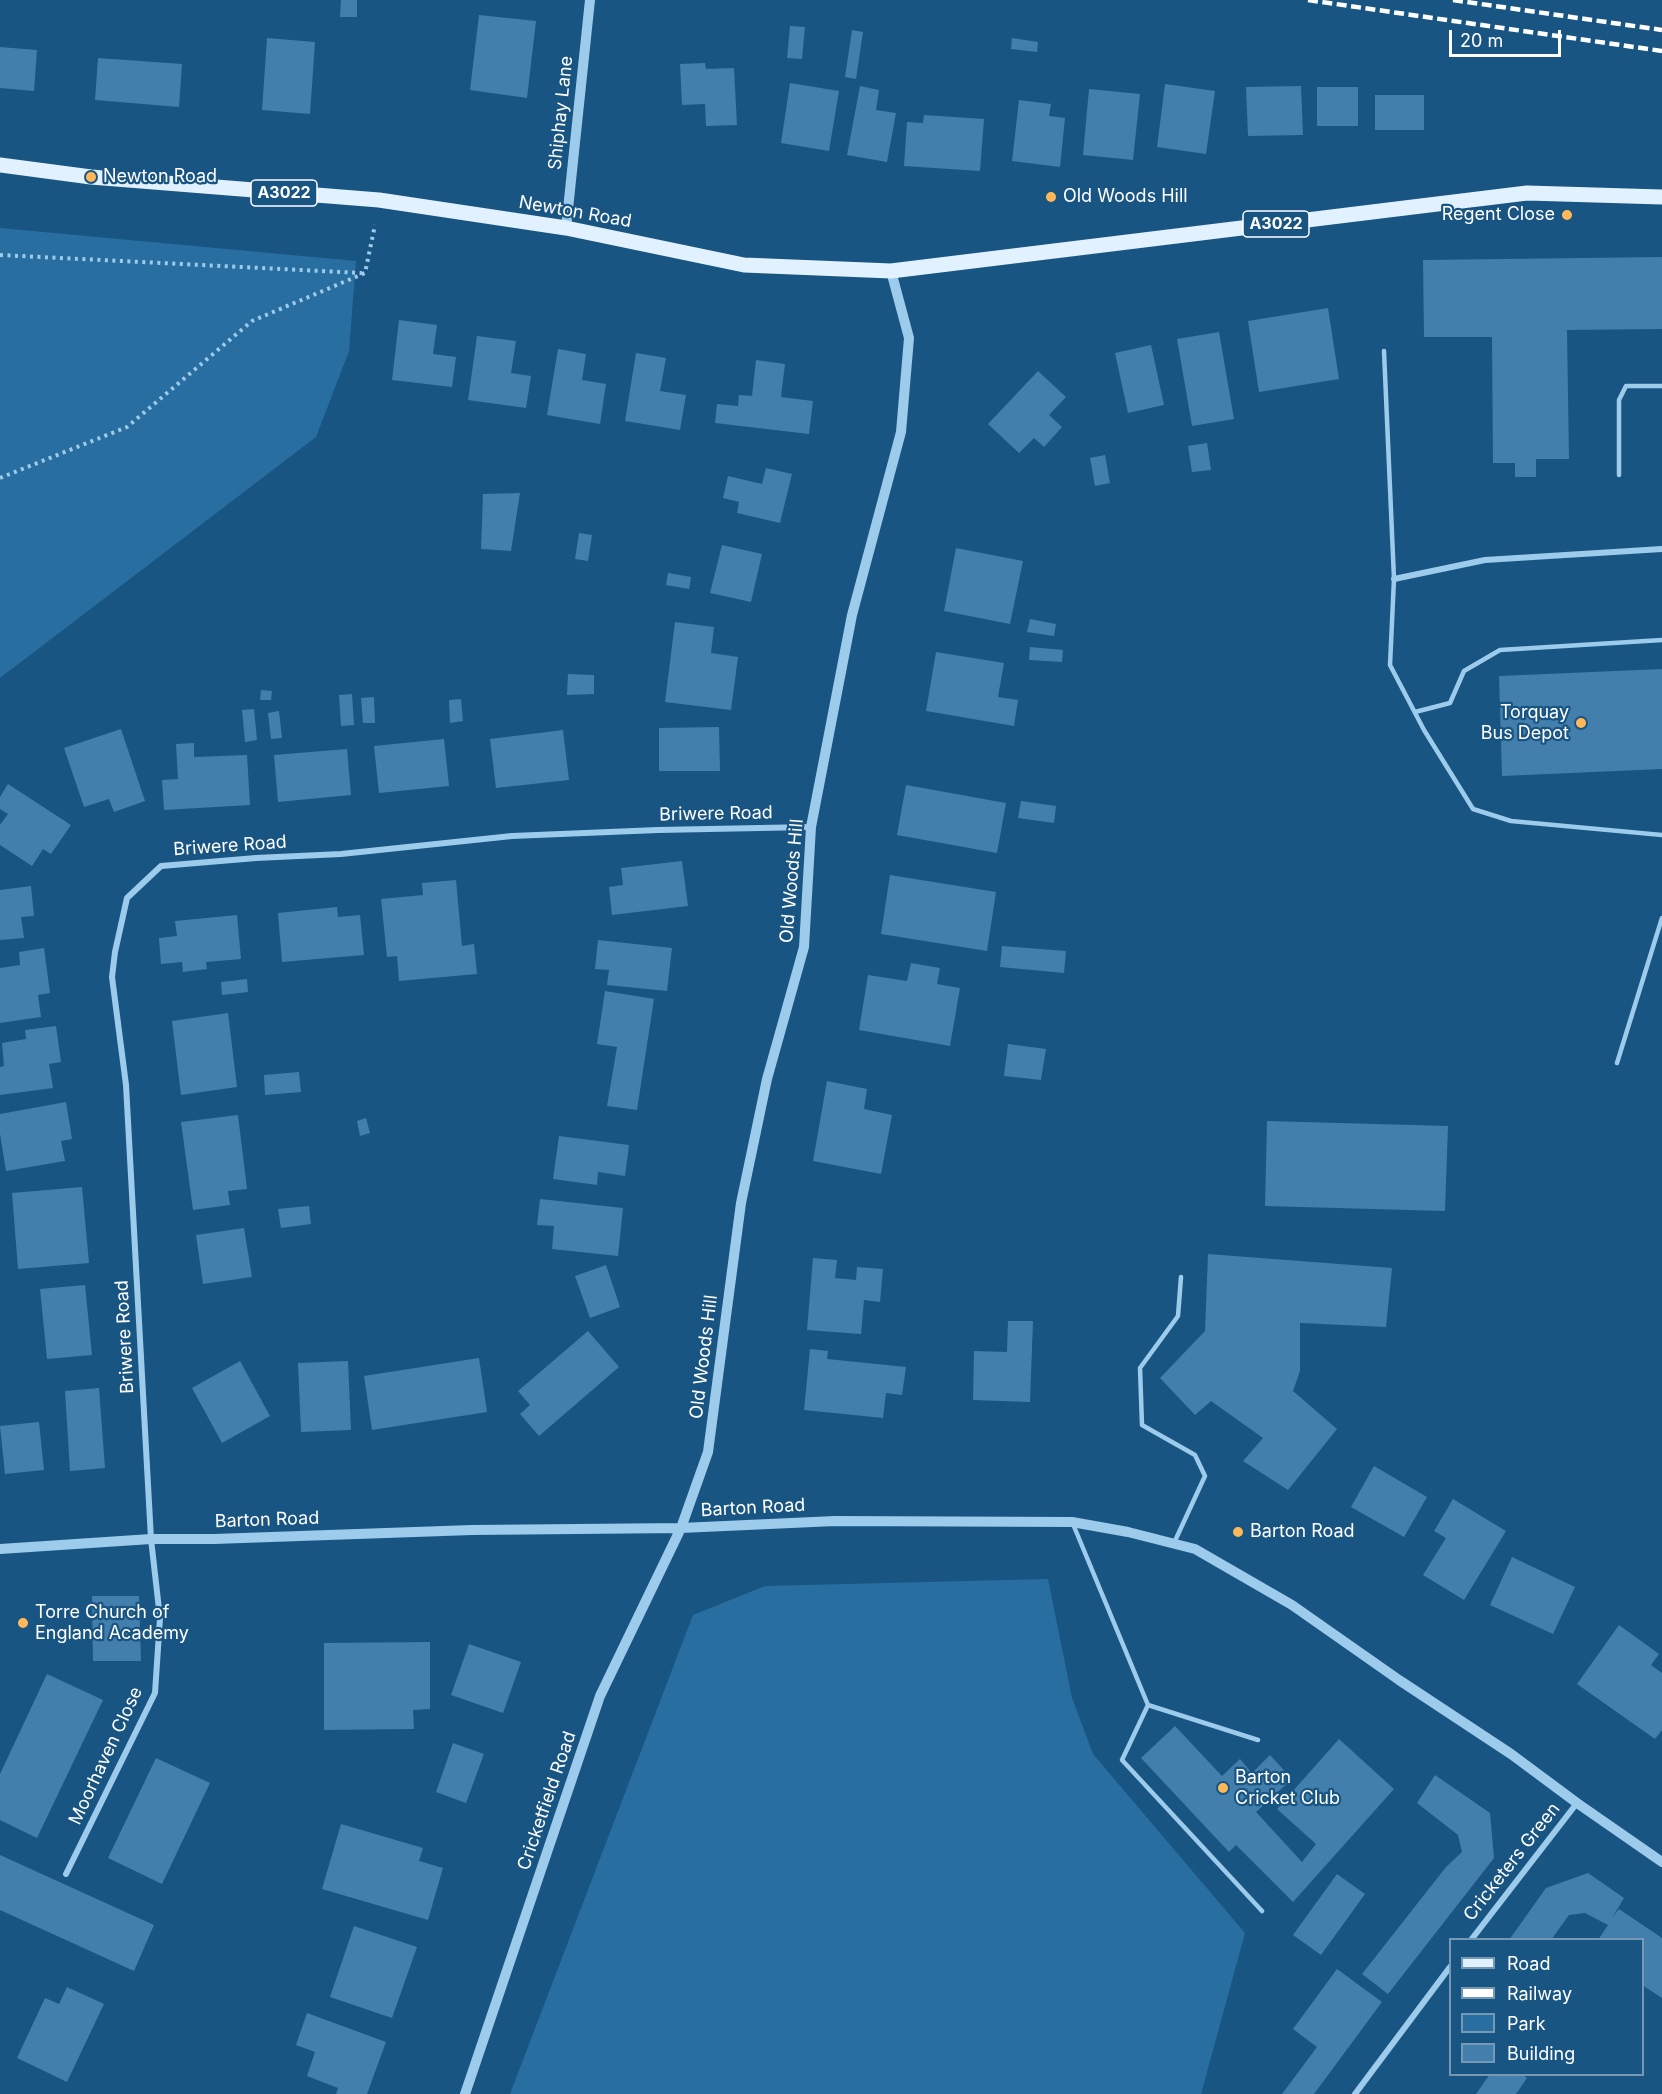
<!DOCTYPE html>
<style>
body{margin:0}
#map{position:relative;width:1662px;height:2094px;overflow:hidden;background:#195582;font-family:Inter,sans-serif}
canvas{display:block}
.legend{position:absolute;left:1449px;top:1938px;width:195px;height:138px;box-sizing:border-box;background:#195582;border:2px solid #7599b4;margin:0;padding:8px 10px;list-style:none;font-size:18px;color:#fff}
.legend li{display:flex;align-items:center;gap:12px;height:30px}
.legend b{width:30px;border:2px solid #7599b4}
.scale{position:absolute;left:1449px;top:30px;width:112px;height:27px;box-sizing:border-box;border:3px solid #fff;border-top:0;padding-left:8px;font-size:18px;line-height:21px;white-space:nowrap;color:#fff;-webkit-text-stroke:4px #195582;paint-order:stroke}
</style>
<div id="map">
<canvas width="1662" height="2094"></canvas>
<ul class="legend">
<li><b style="height:8px;background:#e1f1ff"></b>Road</li>
<li><b style="height:8px;background:#fff"></b>Railway</li>
<li><b style="height:16px;background:#286ea0"></b>Park</li>
<li><b style="height:16px;background:#427fac"></b>Building</li>
</ul>
<div class="scale">20 m</div>
</div>
<script>
const context = document.querySelector('canvas').getContext('2d');
context.lineJoin = 'round';
function paint(path, color) { context.fillStyle = color; context.fill(path, 'evenodd'); }
const shape = rows => new Path2D(rows.map(r => 'M' + r).join(''));
function trace(path, color, width, dash) { context.strokeStyle = color; context.lineWidth = width; context.lineCap = dash ? 'butt' : 'round'; context.setLineDash(dash || []); context.stroke(path); }
function label(font, color, halo, rows, align = 'center') {
  context.font = font + ' Inter,sans-serif'; context.lineWidth = 4.5; context.setLineDash([]); context.textBaseline = 'middle'; context.strokeStyle = halo; context.fillStyle = color; for (const [text, x, y, turn = 0] of rows) {
    context.save(); context.translate(x, y); context.rotate((+turn || 0) * Math.PI / 180); context.textAlign = isNaN(turn) ? turn : align; if (halo) context.strokeText(text, 0, 0); context.fillText(text, 0, 0); context.restore();
  }
}
paint(shape([
 [0,228,356,261,349,351,316,437,0,678],
 [1048,1579,1072,1698,1093,1754,1245,1933,1201,2094,510,2094,693,1615,765,1586]
]), '#286ea0');
paint(shape([
 [341,0,357,0,357,17,340,17],
 [479,15,536,21,527,98,470,90],
 [790,26,805,27,802,59,787,58],
 [852,30,863,32,856,79,845,77],
 [267,38,315,42,310,114,262,110],
 [1012,38,1038,42,1037,52,1011,49],
 [0,47,37,50,34,91,0,88],
 [98,58,182,64,179,107,95,100],
 [705,63,706,69,734,68,737,125,706,126,705,104,682,105,680,64],
 [790,83,839,91,829,151,781,143],
 [1165,84,1215,91,1206,154,1157,147],
 [860,86,879,90,876,110,896,113,887,162,847,155],
 [1301,86,1303,135,1248,136,1246,87],
 [1317,87,1358,87,1358,126,1317,126],
 [1089,89,1140,94,1133,160,1083,155],
 [1375,95,1424,95,1424,130,1375,130],
 [1019,100,1051,104,1049,116,1065,118,1060,167,1012,161],
 [924,115,984,119,980,171,904,166,907,122,923,123],
 [1662,257,1662,329,1567,330,1569,459,1536,459,1536,477,1515,477,1515,463,1493,463,1492,337,1424,337,1423,260],
 [1328,308,1339,379,1259,392,1248,321],
 [399,320,437,325,433,354,456,357,452,387,392,380],
 [1219,332,1234,419,1192,426,1177,339],
 [477,336,516,341,511,373,531,376,526,408,468,400],
 [1151,345,1164,405,1128,413,1115,353],
 [558,349,586,354,582,380,606,384,600,424,547,415],
 [636,353,666,358,660,391,686,395,680,430,625,421],
 [756,360,785,364,781,397,813,401,809,434,715,423,717,404,738,406,739,395,752,396],
 [1038,371,1066,397,1049,415,1062,427,1044,447,1034,438,1019,453,988,424],
 [1207,443,1211,470,1192,472,1188,446],
 [1105,455,1110,483,1095,486,1090,458],
 [766,468,792,474,780,523,737,513,739,502,723,498,728,476,762,484],
 [520,493,511,551,481,549,483,494],
 [579,533,592,535,588,561,575,559],
 [722,545,762,554,751,602,710,593],
 [956,548,1023,561,1010,624,944,611],
 [668,573,691,577,689,589,666,585],
 [1030,619,1056,624,1054,636,1027,632],
 [675,622,714,627,711,653,738,657,731,710,665,702],
 [1030,647,1063,650,1062,662,1029,660],
 [936,652,1004,663,998,697,1018,700,1014,726,926,711],
 [1662,669,1662,769,1502,776,1499,676],
 [568,674,594,675,594,694,567,695],
 [261,690,272,691,271,700,260,700],
 [352,694,354,725,341,726,339,695],
 [374,697,375,723,363,723,361,698],
 [461,699,463,721,450,723,449,700],
 [254,709,257,740,245,742,242,710],
 [279,711,282,738,271,739,268,713],
 [719,727,720,771,659,771,659,728],
 [121,729,145,801,114,812,109,799,84,807,64,748],
 [563,730,569,780,496,788,490,739],
 [444,739,449,786,379,793,374,746],
 [194,743,194,757,247,755,250,805,164,810,162,780,178,779,176,744],
 [347,749,351,795,278,802,274,755],
 [8,784,71,825,51,854,43,849,32,866,0,845,0,825,8,814,0,809,0,797],
 [906,785,1006,803,997,853,897,835],
 [1021,801,1056,806,1054,823,1018,818],
 [682,861,688,906,612,915,609,887,623,885,621,868],
 [890,875,996,892,987,951,881,934],
 [456,880,462,946,474,944,477,974,399,981,397,956,387,957,381,899,423,895,422,883],
 [31,886,34,916,21,917,24,938,0,940,0,890],
 [337,907,338,917,360,915,364,955,282,962,278,913],
 [237,915,241,959,206,962,207,969,183,972,182,962,161,964,159,938,177,936,175,921],
 [598,940,672,948,667,991,607,985,609,970,595,969],
 [1002,946,1066,951,1064,973,1000,967],
 [44,948,50,993,38,995,41,1017,0,1023,0,968,20,965,19,952],
 [911,963,940,968,937,984,960,988,950,1046,859,1030,868,975,907,981],
 [247,979,248,992,222,995,221,982],
 [605,991,654,999,637,1110,607,1106,617,1047,597,1044],
 [228,1013,237,1087,181,1095,172,1021],
 [56,1026,61,1062,49,1064,53,1088,0,1095,0,1067,4,1066,2,1043,26,1039,25,1030],
 [1008,1044,1046,1049,1041,1080,1004,1076],
 [299,1072,301,1092,265,1095,264,1075],
 [827,1081,867,1089,864,1109,892,1115,881,1174,813,1161],
 [66,1102,72,1139,61,1141,65,1161,6,1171,0,1134,0,1114],
 [238,1115,247,1189,228,1191,230,1205,193,1210,181,1122],
 [366,1118,370,1133,360,1136,357,1121],
 [1267,1121,1448,1126,1445,1211,1265,1206],
 [559,1136,629,1145,625,1176,598,1172,597,1185,553,1179],
 [82,1187,89,1263,18,1269,12,1193],
 [540,1199,623,1208,618,1256,552,1249,554,1226,537,1225],
 [309,1206,311,1224,281,1228,278,1209],
 [244,1228,252,1277,203,1284,196,1235],
 [1208,1254,1392,1268,1386,1327,1300,1323,1300,1371,1293,1391,1337,1429,1288,1490,1243,1461,1263,1438,1211,1401,1195,1415,1160,1378,1205,1331],
 [813,1258,837,1260,835,1278,856,1280,857,1267,883,1269,880,1302,864,1300,861,1334,807,1330],
 [606,1265,620,1307,590,1318,575,1276],
 [85,1285,92,1355,47,1359,40,1289],
 [1008,1321,1033,1321,1030,1402,973,1400,974,1351,1007,1352],
 [588,1331,619,1367,539,1436,520,1414,530,1405,518,1391],
 [810,1349,828,1351,827,1359,906,1367,902,1395,886,1393,883,1418,804,1410],
 [479,1358,487,1412,372,1430,364,1376],
 [240,1361,270,1416,222,1443,192,1388],
 [348,1361,351,1430,301,1432,298,1363],
 [99,1388,105,1468,70,1471,65,1391],
 [39,1422,44,1470,5,1474,0,1426],
 [1374,1466,1427,1497,1404,1537,1351,1507],
 [1453,1499,1506,1531,1464,1600,1423,1575,1446,1538,1434,1531],
 [1512,1557,1575,1587,1553,1634,1490,1605],
 [92,1596,139,1596,141,1661,93,1661],
 [1619,1625,1659,1654,1651,1665,1662,1673,1662,1730,1655,1739,1577,1684],
 [430,1642,430,1709,413,1710,414,1729,324,1730,324,1643],
 [469,1644,521,1662,503,1713,451,1695],
 [47,1674,103,1700,37,1838,0,1820,0,1774],
 [1175,1726,1222,1776,1240,1759,1252,1773,1270,1755,1292,1779,1256,1812,1302,1862,1316,1844,1277,1809,1339,1739,1394,1789,1293,1902,1236,1845,1229,1852,1141,1758],
 [453,1743,484,1754,466,1803,436,1792],
 [156,1758,210,1783,162,1884,108,1858],
 [1435,1775,1490,1813,1494,1858,1388,1994,1362,1974,1446,1867,1462,1852,1458,1835,1417,1803],
 [341,1824,423,1848,419,1861,443,1868,428,1920,322,1889],
 [0,1855,154,1925,134,1971,0,1910],
 [1588,1873,1624,1898,1612,1918,1619,1909,1662,1938,1662,1998,1642,1985,1642,1940,1598,1940,1608,1925,1585,1913,1569,1915,1551,1940,1509,1940,1546,1888],
 [1337,1874,1365,1894,1321,1955,1293,1935],
 [354,1926,417,1947,392,2018,330,1997],
 [1337,1969,1382,2002,1314,2094,1282,2094,1317,2047,1293,2029],
 [67,1987,104,2004,67,2082,17,2058,45,1998,59,2004],
 [307,2013,386,2042,367,2094,336,2094,338,2088,307,2076,315,2052,296,2045],
 [1490,2074,1522,2074,1527,2078,1516,2094,1476,2094]
]), '#427fac');
trace(shape([
 [0,255,362,273],
 [0,478,127,427,252,321,365,273,375,225]
]), '#9dcbeb', 4, [3, 4.5]);
trace(shape([
 [1384,351,1394,579,1390,665,1424,730,1473,809,1511,821,1662,835],
 [1619,475,1619,400,1626,386,1662,386],
 [1415,712,1450,703,1464,671,1500,650,1662,640],
 [1617,1063,1662,918],
 [1073,1524,1148,1705,1122,1760,1262,1911],
 [1174,1543,1205,1476,1195,1455,1142,1425,1140,1368,1178,1316,1181,1277],
 [1148,1705,1258,1740]
]), '#9dcbeb', 4.5);
trace(shape([
 [1394,579,1485,560,1662,549],
 [66,1874,155,1693,160,1618,151,1539,126,1085,112,977,115,952,127,898,161,866,256,858,341,854,512,836,658,830,811,827],
 [1471,1940,1577,1803],
 [1355,2094,1450,1967]
]), '#9dcbeb', 6);
trace(shape([
 [566,228,590,0],
 [0,1549,151,1539,214,1539,472,1530,681,1528,835,1521,1072,1522,1128,1532,1195,1549,1292,1605,1399,1680,1511,1754,1577,1803,1662,1862],
 [465,2094,600,1696,681,1528,708,1452,741,1203,767,1079,804,947,811,827,852,615,901,432,909,338,891,271]
]), '#9dcbeb', 10);
trace(shape([
 [0,165,91,177,379,200,566,228,744,265,891,271,1527,193,1662,197]
]), '#e1f1ff', 15);
trace(shape([
 [1308,0,1662,51],
 [1453,0,1662,30]
]), '#fff', 4.5, [10, 4.5]);
for (const [x, y, r, color] of [
 [91,177,6,"#ffb858"],
 [1051,197,6,"#ffb858"],
 [1567,215,6,"#ffb858"],
 [1581,723,6,"#ffb858"],
 [1238,1532,6,"#ffb858"],
 [23,1623,6,"#ffb858"],
 [1223,1788,6,"#ffb858"]
]) { const dot = new Path2D(); dot.arc(x, y, r, 0, 2 * Math.PI); context.fillStyle = color; context.fill(dot); trace(dot, '#195582', 2); }
for (const [x, y, w] of [
 [284,193,66],
 [1276,224,66]
]) { const box = new Path2D(); box.roundRect(x - w / 2, y - 13, w, 26, 4.5); context.fillStyle = '#195582'; context.fill(box); trace(box, '#fff', 1.5); }
label('bold 16px', '#fff', null, [
 ["A3022",284,193],
 ["A3022",1276,224]
]);
label('18px', '#fff', '#195582', [
 ["Shiphay Lane",561,113,-84],
 ["Newton Road",575,212,10],
 ["Briwere Road",716,814,-1],
 ["Briwere Road",230,846,-4],
 ["Old Woods Hill",792,881,-85],
 ["Briwere Road",125,1337,-93],
 ["Old Woods Hill",704,1357,-83],
 ["Barton Road",753,1508,-3],
 ["Barton Road",267,1520,-2],
 ["Moorhaven Close",106,1756,-65],
 ["Cricketfield Road",547,1801,-71],
 ["Cricketers Green",1512,1862,-52]
]);
label('18px', '#fff', '#195582', [
 ["Newton Road",103,177],
 ["Old Woods Hill",1063,197],
 ["Regent Close",1555,215,"right"],
 ["Torquay",1569,713,"right"],
 ["Bus Depot",1569,734,"right"],
 ["Barton Road",1250,1532],
 ["Torre Church of",35,1613],
 ["England Academy",35,1634],
 ["Barton",1235,1778],
 ["Cricket Club",1235,1799]
], 'left');
</script>
